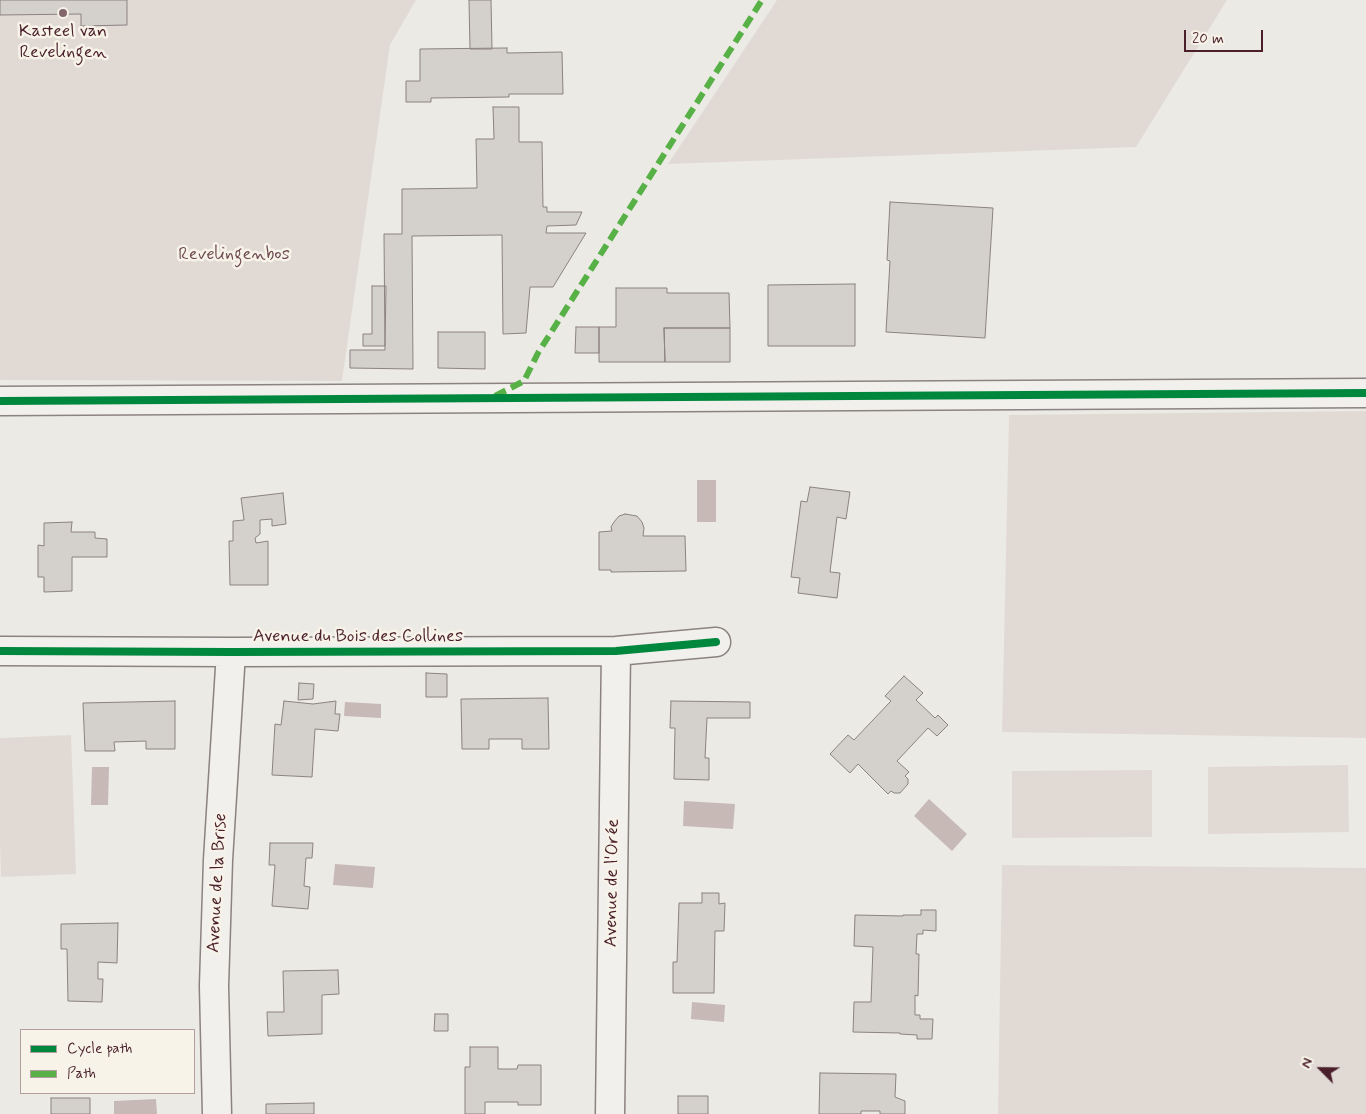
<!DOCTYPE html>
<meta charset="utf-8">
<style>
body{margin:0}
#map{position:relative;width:1366px;height:1114px;overflow:hidden;background:#eceae4;font-family:Mynerve,sans-serif}
canvas{display:block}
.legend{position:absolute;left:20px;top:1029px;width:175px;height:65px;box-sizing:border-box;background:#f7f3e8;border:1px solid #b29e9c;margin:0;padding:6px 9px;list-style:none;font-size:15px;color:#4a1f2b}
.legend li{display:flex;align-items:center;gap:10px;height:25px}
.legend b{width:25px;border:1px solid #b29e9c}
.north{position:absolute;left:1296px;top:1044px;width:50px;height:50px;-webkit-text-stroke:4px #f7f3e8;paint-order:stroke;rotate:293deg;font-size:14px;font-weight:700;line-height:20px;text-align:center;color:#4a1f2b}
.north::after{content:'';display:block;margin:auto;width:18px;height:22px;background:#4a1f2b;clip-path:polygon(50% 0,100% 100%,50% 72%,0 100%)}
.scale{position:absolute;left:1184px;top:30px;width:79px;height:22px;box-sizing:border-box;border:2px solid #4a1f2b;border-top:0;padding-left:6px;font-size:15px;line-height:18px;white-space:nowrap;color:#4a1f2b;-webkit-text-stroke:4px #f7f3e8;paint-order:stroke}
</style>
<div id="map">
<canvas width="1366" height="1114"></canvas>
<ul class="legend">
<li><b style="height:6px;background:#00873e"></b>Cycle path</li>
<li><b style="height:6px;background:#57b146"></b>Path</li>
</ul>
<div class="north">N</div>
<div class="scale">20 m</div>
</div>
<script>
const context = document.querySelector('canvas').getContext('2d');
context.lineJoin = 'round';
function paint(path, color) { context.fillStyle = color; context.fill(path, 'evenodd'); }
const shape = rows => new Path2D(rows.map(r => 'M' + r).join(''));
function trace(path, color, width, dash) { context.strokeStyle = color; context.lineWidth = width; context.lineCap = dash ? 'butt' : 'round'; context.setLineDash(dash || []); context.stroke(path); }
function label(font, color, halo, rows, align = 'center') {
  context.font = font + ' Mynerve,sans-serif'; context.lineWidth = 5; context.setLineDash([]); context.textBaseline = 'middle'; context.strokeStyle = halo; context.fillStyle = color; for (const [text, x, y, turn = 0] of rows) {
    context.save(); context.translate(x, y); context.rotate((+turn || 0) * Math.PI / 180); context.textAlign = isNaN(turn) ? turn : align; if (halo) context.strokeText(text, 0, 0); context.fillText(text, 0, 0); context.restore();
  }
}
paint(shape([
 [0,0,416,0,390,45,342,381,0,380],
 [777,0,1227,0,1136,147,668,164],
 [1366,411,1366,738,1002,732,1009,415],
 [71,735,76,874,1,877,0,842,0,738],
 [1348,765,1349,832,1208,834,1208,767],
 [1152,770,1152,837,1012,838,1012,771],
 [1002,865,1366,868,1366,1114,998,1114]
]), '#e1dad4');
paint(shape([
 [697,480,716,480,716,522,697,522],
 [345,702,381,704,381,718,344,716],
 [92,767,109,767,108,805,91,805],
 [929,799,967,834,952,851,914,816],
 [684,801,735,804,733,829,683,826],
 [335,864,375,867,373,888,333,885],
 [692,1002,725,1005,724,1022,691,1019],
 [156,1099,157,1114,114,1114,114,1101]
]), '#c7b9b6');
const building = shape([
 [0,0,127,0,127,25,81,26,81,14,0,15,0,0],
 [469,0,491,0,492,49,470,49,469,0],
 [507,48,507,53,562,52,563,94,509,94,509,97,431,98,431,102,406,102,406,81,420,81,420,49,507,48],
 [493,107,519,107,519,142,542,142,543,207,547,207,547,212,582,212,576,225,547,226,546,233,586,233,553,287,530,287,526,333,503,334,502,235,412,236,413,369,350,368,350,350,385,350,384,234,402,234,402,189,477,188,476,139,494,139,493,107],
 [890,202,993,208,985,338,886,332,890,261,887,260,890,202],
 [855,284,855,346,768,346,768,285,855,284],
 [372,286,386,286,385,346,363,346,363,334,372,334,372,286],
 [616,288,667,288,667,293,729,293,730,328,664,328,665,362,599,362,599,327,616,327,616,288],
 [576,327,599,327,599,353,575,353,576,327],
 [664,328,730,328,730,362,665,362,664,328],
 [438,332,485,332,485,369,438,368,438,332],
 [810,487,850,492,846,519,837,517,830,572,840,573,837,598,798,593,800,578,791,577,801,501,807,502,810,487],
 [283,493,286,524,272,526,272,519,260,520,260,534,255,538,256,543,268,541,268,585,230,585,229,541,233,541,233,521,244,520,241,498,283,493],
 [625,514,637,516,642,522,644,528,643,536,685,536,686,571,611,572,611,570,599,570,599,532,612,531,611,527,614,522,619,516,625,514],
 [72,522,71,532,95,532,95,538,107,539,107,557,72,557,72,591,44,592,44,577,38,577,38,545,44,546,44,523,72,522],
 [426,673,447,674,447,697,426,697,426,673],
 [904,676,923,693,916,700,935,718,938,715,948,725,937,736,928,728,897,761,909,772,905,776,908,779,908,784,900,793,894,793,891,791,888,794,858,764,850,773,830,754,848,735,854,740,891,701,885,696,904,676],
 [299,683,314,684,313,699,298,700,299,683],
 [548,698,549,749,522,749,522,739,489,739,489,749,462,749,461,699,548,698],
 [175,701,175,749,146,749,146,741,114,742,115,751,85,751,83,703,175,701],
 [284,701,313,704,336,701,335,714,340,714,338,731,315,729,312,777,272,775,275,724,281,725,284,701],
 [671,701,750,702,750,718,707,718,705,758,709,758,709,780,674,779,675,728,670,728,671,701],
 [270,843,313,843,312,858,306,858,304,886,310,887,308,909,272,906,275,865,269,865,270,843],
 [702,893,719,893,719,904,725,903,724,931,715,931,714,993,673,993,673,962,677,962,679,903,702,903,702,893],
 [921,910,936,910,936,931,923,930,923,934,917,934,916,954,919,954,918,996,915,995,915,1015,920,1015,920,1019,933,1019,932,1039,917,1039,917,1035,900,1034,900,1033,853,1032,854,1002,871,1002,873,947,854,946,855,915,903,916,903,915,921,915,921,910],
 [118,923,117,963,98,962,98,979,103,979,102,1002,68,1001,67,949,61,949,61,924,118,923],
 [338,970,339,994,322,995,322,1034,268,1036,267,1012,284,1012,283,971,338,970],
 [435,1014,448,1014,448,1031,434,1031,435,1014],
 [470,1047,498,1047,498,1069,517,1069,518,1065,541,1065,541,1105,518,1105,518,1102,485,1102,485,1114,465,1114,465,1067,470,1067,470,1047],
 [820,1073,896,1074,895,1097,905,1101,905,1114,880,1114,880,1111,861,1111,861,1114,819,1114,820,1073],
 [678,1096,708,1096,708,1114,678,1114,678,1096],
 [51,1098,90,1098,90,1114,51,1114,51,1098],
 [314,1103,314,1114,266,1114,266,1104,314,1103]
]);
paint(building, '#d4d0cc');
trace(building, '#8b8282', 1);
const minor = shape([
 [0,651,231,652,616,651,716,642],
 [217,1114,214,986,218,860,231,652],
 [610,1114,616,651]
]);
const secondary = shape([
 [0,401,1366,393]
]);
trace(minor, '#8b8282', 31);
trace(secondary, '#8b8282', 31);
trace(minor, '#f1f0ec', 28);
trace(secondary, '#f1f0ec', 28);
trace(shape([
 [495,396,524,381,538,353,762,0]
]), '#57b146', 6, [12, 6]);
trace(shape([
 [0,401,1366,393],
 [0,651,231,652,616,651,716,642]
]), '#00873e', 8);
for (const [x, y, r, color] of [
 [63,13,5,"#83666c"]
]) { const dot = new Path2D(); dot.arc(x, y, r, 0, 2 * Math.PI); context.fillStyle = color; context.fill(dot); trace(dot, '#f7f3e8', 2); }
label('18px', '#4a1f2b', '#f7f3e8', [
 ["Kasteel van",63,32],
 ["Revelingen",63,53]
]);
label('18px', '#6e4a52', '#f7f3e8', [
 ["Revelingenbos",234,255]
]);
label('18px', '#4a1f2b', '#f7f3e8', [
 ["Avenue du Bois des Collines",358,637],
 ["Avenue de la Brise",218,883,-87],
 ["Avenue de l'Orée",613,883,-89]
]);
</script>
